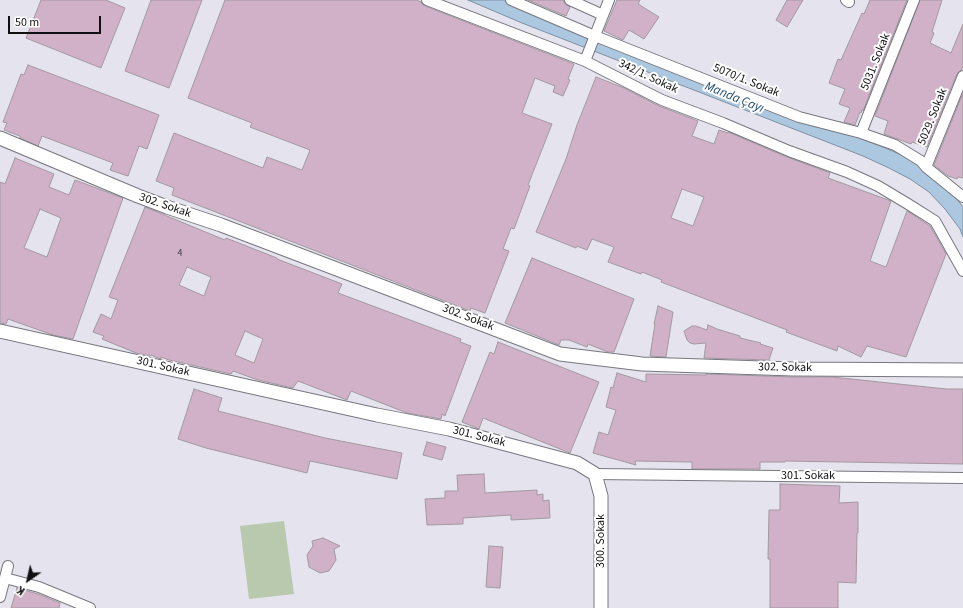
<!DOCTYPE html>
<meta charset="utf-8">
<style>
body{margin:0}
#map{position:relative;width:963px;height:608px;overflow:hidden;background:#e5e3ed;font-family:"Source Sans 3",sans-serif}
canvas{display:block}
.north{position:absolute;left:8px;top:560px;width:40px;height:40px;-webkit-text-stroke:3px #fff;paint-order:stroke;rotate:214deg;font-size:11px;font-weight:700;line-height:16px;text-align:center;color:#100f12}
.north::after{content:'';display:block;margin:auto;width:14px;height:18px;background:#100f12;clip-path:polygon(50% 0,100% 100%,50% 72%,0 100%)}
.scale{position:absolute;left:8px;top:16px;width:93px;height:18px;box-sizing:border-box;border:2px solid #100f12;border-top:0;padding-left:5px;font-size:12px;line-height:14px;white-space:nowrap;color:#100f12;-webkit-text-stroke:3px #fff;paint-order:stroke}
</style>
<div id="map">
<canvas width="963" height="608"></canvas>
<div class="north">K</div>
<div class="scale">50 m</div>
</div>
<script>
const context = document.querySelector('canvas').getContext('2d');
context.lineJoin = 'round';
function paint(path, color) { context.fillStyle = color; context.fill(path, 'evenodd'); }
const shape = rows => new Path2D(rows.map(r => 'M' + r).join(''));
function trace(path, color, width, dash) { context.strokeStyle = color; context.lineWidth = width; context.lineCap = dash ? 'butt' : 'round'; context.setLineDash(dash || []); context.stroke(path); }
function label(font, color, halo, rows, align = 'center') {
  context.font = font + ' "Source Sans 3",sans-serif'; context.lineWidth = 4; context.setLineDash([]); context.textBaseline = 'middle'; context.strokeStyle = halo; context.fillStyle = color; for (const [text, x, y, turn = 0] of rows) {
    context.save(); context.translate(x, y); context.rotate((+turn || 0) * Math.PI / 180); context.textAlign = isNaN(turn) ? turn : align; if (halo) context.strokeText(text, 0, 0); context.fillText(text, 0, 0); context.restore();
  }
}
paint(shape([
 [284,521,294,594,249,599,240,526]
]), '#b8c9ae');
const water = shape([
 [468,0,506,0,883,147,913,160,953,194,963,207,963,237,960,229,945,209,929,192,910,179,889,168,863,156,522,23,468,0]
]);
paint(water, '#acc7e0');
trace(water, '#7d90a2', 1);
const building = shape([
 [41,0,106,0,125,8,101,68,26,38,41,0],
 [151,0,202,0,169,88,125,71,151,0],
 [225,0,417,0,421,2,422,4,425,6,574,64,568,79,570,80,563,96,553,92,555,86,535,78,522,113,552,124,528,185,530,186,514,229,511,228,503,249,509,251,485,313,471,308,470,311,172,195,174,188,156,181,174,133,263,168,267,157,302,170,310,150,250,127,252,123,188,98,225,0],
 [528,0,561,0,564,1,565,4,570,7,566,16,528,0],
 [617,0,640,0,638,4,659,17,644,39,629,30,623,40,604,31,617,0],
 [787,0,803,0,787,27,776,20,787,0],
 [870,0,907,0,863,111,862,110,861,113,860,112,855,125,844,122,850,108,839,104,845,89,829,83,838,59,841,60,862,13,864,14,870,0],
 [920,0,942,0,932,32,934,33,930,43,951,53,963,24,963,66,961,70,957,74,927,147,912,142,911,144,884,134,888,121,875,116,920,0],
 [28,65,159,115,147,149,139,146,128,176,110,170,113,163,42,136,38,146,20,138,20,136,4,130,7,123,3,122,21,74,24,75,28,65],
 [596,77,624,88,659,106,698,121,692,136,714,144,719,130,728,133,728,132,787,157,830,173,828,178,891,201,870,261,886,267,907,211,930,226,946,254,906,357,867,346,861,357,838,346,837,351,786,332,787,330,661,282,662,280,642,272,641,274,608,262,614,247,592,239,587,250,577,246,576,248,536,232,566,159,577,125,596,77],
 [682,189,704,197,693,226,671,218,682,189],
 [963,93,963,178,958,177,957,179,948,176,934,165,963,93],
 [15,158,54,174,49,187,69,195,75,180,123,198,73,339,53,335,8,319,6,324,0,323,0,182,5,184,15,158],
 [40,209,61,218,47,257,24,248,40,209],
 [145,207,225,240,226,238,277,258,277,259,342,284,338,293,461,339,460,342,471,346,445,416,442,414,441,419,407,413,351,391,347,400,298,381,293,388,258,380,233,371,231,374,169,360,161,357,161,359,151,355,150,356,136,353,102,339,104,336,93,332,101,314,111,319,118,300,109,297,145,207],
 [187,267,211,277,204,296,179,285,187,267],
 [245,331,263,339,254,363,235,355,245,331],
 [532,258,634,299,614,352,608,352,588,344,587,347,569,340,561,340,559,345,505,323,532,258],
 [658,306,673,312,666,357,650,356,655,324,654,324,658,306],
 [708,325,717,329,740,336,740,338,761,343,760,344,773,348,769,360,704,358,706,343,694,344,690,343,687,340,684,331,692,326,696,326,707,330,708,325],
 [498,342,599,382,570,453,483,418,479,429,462,422,490,352,494,354,498,342],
 [617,373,646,382,646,374,706,375,706,374,793,377,832,377,946,389,963,389,963,464,785,461,785,462,760,462,760,469,692,469,692,462,635,461,636,465,593,453,599,432,608,435,616,410,606,407,611,387,613,388,617,373],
 [194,389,222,398,218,411,325,438,402,453,397,479,310,461,307,473,206,448,178,439,194,389],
 [427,442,446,447,442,460,423,455,427,442],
 [484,474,485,493,537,490,537,495,543,494,543,501,549,500,550,518,511,520,511,515,463,518,463,524,427,525,425,499,445,498,445,491,458,491,457,475,484,474],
 [780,484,840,486,839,503,858,502,858,533,857,533,856,583,838,582,838,608,770,608,770,559,768,559,769,510,780,510,780,484],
 [323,538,340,546,334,549,336,560,329,571,320,573,309,567,307,555,313,546,312,541,323,538],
 [489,546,503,547,500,588,486,587,489,546],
 [17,588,38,594,60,603,59,608,11,608,17,588]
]);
paint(building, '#d0b1c7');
trace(building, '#a2999f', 1);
const minor = shape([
 [427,0,585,61,650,94,662,100,723,123,789,151,847,172,878,186,908,204,935,221,962,269,963,271],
 [511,0,595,36,799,117,861,133,895,145,921,161,926,167,963,197],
 [570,0,603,15],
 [846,0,849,2],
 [585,61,609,0],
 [861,133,914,0],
 [926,167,963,76],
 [595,474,963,478],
 [5,578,39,587,90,608],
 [0,597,8,566]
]);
const tertiary = shape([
 [0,138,138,196,167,207,221,225,560,354,642,364,793,369,963,370],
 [0,331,377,415,449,429,577,463,595,474,601,496,601,608]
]);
trace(minor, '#787780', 12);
trace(tertiary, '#787780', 15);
trace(minor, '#fff', 10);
trace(tertiary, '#fff', 13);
label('10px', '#40383f', null, [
 ["4",180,254]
]);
label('12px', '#100f12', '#fff', [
 ["5031. Sokak",876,62,-68],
 ["342/1. Sokak",648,77,25],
 ["5070/1. Sokak",746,81,22],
 ["5029. Sokak",933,117,-68],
 ["302. Sokak",165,206,19],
 ["302. Sokak",468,318,21],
 ["301. Sokak",163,367,13],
 ["302. Sokak",785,368,1],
 ["301. Sokak",479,437,14],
 ["301. Sokak",808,476],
 ["300. Sokak",601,541,-90]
]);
label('italic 13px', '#224b6f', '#fff', [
 ["Manda Çayı",734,98,22]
]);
</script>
